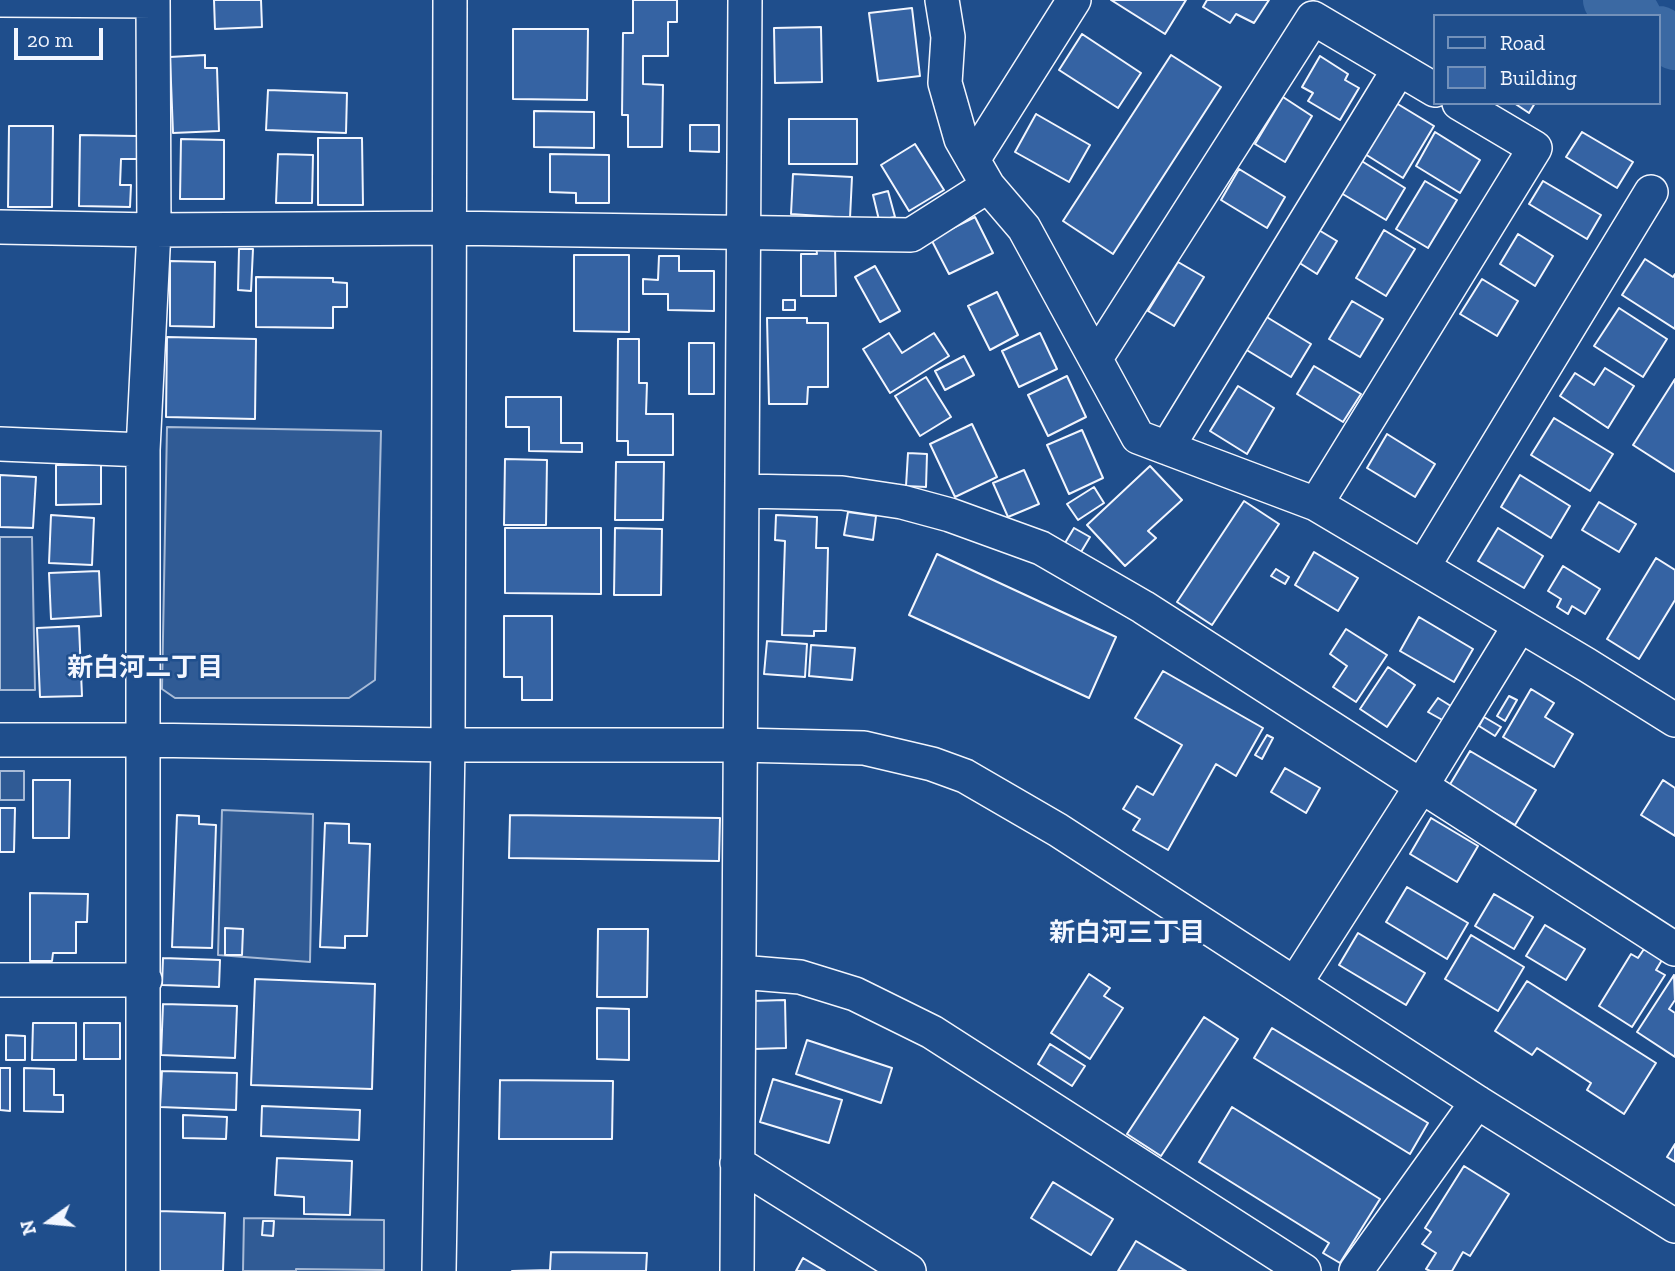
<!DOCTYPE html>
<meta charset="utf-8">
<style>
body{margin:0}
#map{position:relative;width:1675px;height:1271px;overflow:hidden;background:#1f4e8c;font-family:"Zilla Slab",serif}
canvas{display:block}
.legend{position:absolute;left:1433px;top:14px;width:228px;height:91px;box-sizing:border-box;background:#1f4e8c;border:2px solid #7391ba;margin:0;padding:9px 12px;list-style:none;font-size:21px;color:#f2f6ff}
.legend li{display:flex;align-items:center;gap:14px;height:35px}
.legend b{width:35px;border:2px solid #7391ba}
.north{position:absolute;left:14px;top:1187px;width:70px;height:70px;-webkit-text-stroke:5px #1f4e8c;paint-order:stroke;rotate:255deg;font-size:19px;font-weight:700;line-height:28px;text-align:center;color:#f2f6ff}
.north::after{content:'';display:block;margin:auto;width:24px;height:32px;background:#f2f6ff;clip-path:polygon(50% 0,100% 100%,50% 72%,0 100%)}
.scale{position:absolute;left:14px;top:28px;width:89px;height:32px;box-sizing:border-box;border:4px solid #f2f6ff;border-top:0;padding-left:9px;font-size:21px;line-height:24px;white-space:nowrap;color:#f2f6ff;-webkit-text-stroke:5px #1f4e8c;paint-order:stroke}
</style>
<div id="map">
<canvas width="1675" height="1271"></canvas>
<ul class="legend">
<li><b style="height:9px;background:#1f4e8c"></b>Road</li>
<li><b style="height:19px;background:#3563a3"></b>Building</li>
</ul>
<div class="north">N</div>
<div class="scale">20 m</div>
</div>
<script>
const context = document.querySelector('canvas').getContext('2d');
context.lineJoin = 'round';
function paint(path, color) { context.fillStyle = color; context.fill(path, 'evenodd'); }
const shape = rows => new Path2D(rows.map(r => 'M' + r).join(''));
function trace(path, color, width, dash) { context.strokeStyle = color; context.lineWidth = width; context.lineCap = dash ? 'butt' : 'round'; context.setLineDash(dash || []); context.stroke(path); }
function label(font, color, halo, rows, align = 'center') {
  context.font = font + ' "Zilla Slab","Noto Sans JP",serif'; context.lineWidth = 5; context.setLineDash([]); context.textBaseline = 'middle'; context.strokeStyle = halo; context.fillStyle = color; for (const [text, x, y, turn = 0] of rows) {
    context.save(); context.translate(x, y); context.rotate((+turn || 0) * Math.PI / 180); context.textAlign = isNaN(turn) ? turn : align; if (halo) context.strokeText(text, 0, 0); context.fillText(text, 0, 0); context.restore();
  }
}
const parking = shape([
 [167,427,381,431,375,680,349,698,175,698,162,689,167,427],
 [0,537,32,537,35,690,0,690,0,537],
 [0,771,24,771,24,800,0,800,0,771],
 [222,810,313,814,310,962,218,955,222,810],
 [244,1218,384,1220,384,1270,296,1269,296,1271,243,1271,244,1218]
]);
paint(parking, '#305b95');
trace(parking, '#a8bbd7', 2);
trace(shape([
 [1610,0,1634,16],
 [1659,33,1675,43]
]), '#3b69a3', 54);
const building = shape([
 [214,0,261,0,262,27,215,29,214,0],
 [633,0,677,0,677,22,668,22,668,56,643,56,643,84,663,85,662,147,628,147,628,115,622,115,623,33,633,33,633,0],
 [1111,0,1186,0,1165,34,1111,0],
 [1207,0,1269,0,1254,23,1236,14,1230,23,1203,7,1207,0],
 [912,8,920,76,878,81,869,13,912,8],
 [821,27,822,82,775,83,774,28,821,27],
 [513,29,588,29,587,100,513,99,513,29],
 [1082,34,1141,73,1118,108,1059,70,1082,34],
 [205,55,205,68,217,68,219,131,173,133,170,57,205,55],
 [1171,55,1221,87,1113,254,1063,221,1171,55],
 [1320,56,1348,74,1345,80,1359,88,1340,120,1308,101,1313,93,1302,87,1320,56],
 [268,90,347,93,346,133,266,130,268,90],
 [1283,97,1312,116,1285,162,1255,144,1283,97],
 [1396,103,1434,126,1403,178,1365,154,1396,103],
 [1514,103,1535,103,1529,113,1514,103],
 [534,111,594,112,594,148,534,147,534,111],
 [1036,114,1090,145,1069,182,1015,152,1036,114],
 [789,119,857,119,857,164,789,164,789,119],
 [690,125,719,125,719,152,690,151,690,125],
 [9,126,53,126,52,207,8,207,9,126],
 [1435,132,1480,160,1460,193,1416,166,1435,132],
 [1582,132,1633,162,1617,188,1566,157,1582,132],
 [80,135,137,136,137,159,121,159,120,185,131,185,130,207,79,206,80,135],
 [318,138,362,138,363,205,318,205,318,138],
 [181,139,224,140,224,199,180,199,181,139],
 [915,144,944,190,909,211,881,165,915,144],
 [278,154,313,155,312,203,276,203,278,154],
 [550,154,609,155,609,203,576,203,576,193,550,192,550,154],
 [1360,160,1405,188,1386,220,1341,193,1360,160],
 [1239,169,1285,197,1267,228,1221,200,1239,169],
 [793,174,852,177,850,218,791,214,793,174],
 [1425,181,1457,200,1428,248,1396,229,1425,181],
 [1543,181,1601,215,1587,239,1529,204,1543,181],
 [888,191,895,217,879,220,873,195,888,191],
 [975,217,993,253,949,274,931,239,975,217],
 [1317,229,1337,241,1317,274,1298,262,1317,229],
 [1384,230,1415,249,1386,296,1356,278,1384,230],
 [1518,234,1553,256,1535,286,1500,264,1518,234],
 [816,246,835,246,836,296,801,296,801,254,817,254,816,246],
 [239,249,253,249,251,291,238,290,239,249],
 [574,255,629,255,629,332,574,331,574,255],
 [659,256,679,256,679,271,714,271,714,311,668,310,668,294,643,294,643,279,658,280,659,256],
 [1645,259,1673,277,1675,274,1675,329,1622,295,1645,259],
 [170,261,215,262,214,327,170,326,170,261],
 [1178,262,1204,277,1174,326,1148,311,1178,262],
 [875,266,900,311,880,322,855,277,875,266],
 [256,277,333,278,333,282,347,283,347,307,333,307,333,328,256,327,256,277],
 [1482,279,1518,301,1497,336,1460,314,1482,279],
 [997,292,1018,335,990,350,968,306,997,292],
 [783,300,795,300,795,310,783,310,783,300],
 [1352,301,1383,319,1360,357,1329,339,1352,301],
 [1619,308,1667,339,1643,377,1594,346,1619,308],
 [1265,316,1311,344,1291,377,1245,349,1265,316],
 [767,318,807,318,807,323,828,323,828,387,808,387,807,404,769,404,767,318],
 [889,333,902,353,934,333,949,356,890,393,863,349,889,333],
 [1040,333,1057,369,1019,387,1002,351,1040,333],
 [167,337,256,339,255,419,166,417,167,337],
 [618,339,639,339,639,383,647,383,646,414,673,414,673,455,628,455,628,441,617,441,618,339],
 [689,343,714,343,714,394,689,394,689,343],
 [964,356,974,375,945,390,935,371,964,356],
 [1314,366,1361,394,1343,422,1297,394,1314,366],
 [1605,368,1634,386,1608,428,1560,396,1575,373,1594,385,1605,368],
 [1067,376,1086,417,1048,436,1028,395,1067,376],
 [926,377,951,417,920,436,895,396,926,377],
 [1675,379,1675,472,1633,445,1675,379],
 [1238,386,1274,408,1247,454,1210,431,1238,386],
 [506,397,561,397,561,443,582,443,582,452,529,451,529,427,506,427,506,397],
 [1554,418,1613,454,1590,491,1531,455,1554,418],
 [972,424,997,477,955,497,930,444,972,424],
 [1082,430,1103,478,1069,494,1047,445,1082,430],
 [1387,434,1435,464,1415,497,1367,468,1387,434],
 [908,453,927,454,926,487,906,486,908,453],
 [505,459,547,460,546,525,504,525,505,459],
 [616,462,664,462,663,520,615,520,616,462],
 [56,465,101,465,101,504,56,505,56,465],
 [1150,466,1182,500,1148,531,1156,538,1125,566,1087,525,1150,466],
 [1024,470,1039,504,1008,517,993,483,1024,470],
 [0,475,36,477,33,528,0,527,0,475],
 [1520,475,1570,506,1551,538,1501,507,1520,475],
 [1094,487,1104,503,1078,520,1067,504,1094,487],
 [1244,501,1279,524,1212,625,1177,602,1244,501],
 [1599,502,1636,524,1619,552,1582,530,1599,502],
 [848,512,876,516,873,540,844,535,848,512],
 [51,515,94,518,92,565,49,563,51,515],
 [776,515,817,517,816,548,828,548,826,631,814,631,814,636,782,635,785,541,775,540,776,515],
 [505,528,601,528,601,594,505,593,505,528],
 [615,528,662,529,661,595,614,595,615,528],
 [1074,528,1090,537,1081,552,1065,543,1074,528],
 [1498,528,1543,556,1524,588,1478,561,1498,528],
 [1314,552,1358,578,1338,611,1295,585,1314,552],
 [937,554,1116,637,1089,698,909,615,937,554],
 [1656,558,1675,570,1675,600,1639,659,1607,639,1656,558],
 [1563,566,1600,589,1585,614,1572,606,1568,614,1557,607,1561,599,1548,591,1563,566],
 [1276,569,1289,577,1285,584,1271,576,1276,569],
 [99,571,101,616,51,619,49,573,99,571],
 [504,616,552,616,552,700,522,700,522,677,504,677,504,616],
 [1419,617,1473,649,1454,682,1400,651,1419,617],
 [79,626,82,696,40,697,37,628,79,626],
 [1346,629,1387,655,1356,702,1333,687,1347,666,1330,654,1346,629],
 [767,641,807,644,805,677,764,674,767,641],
 [811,645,855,648,852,680,809,676,811,645],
 [1388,667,1415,685,1387,727,1360,709,1388,667],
 [1163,671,1263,728,1236,776,1216,764,1168,850,1133,830,1140,819,1123,809,1137,786,1153,795,1182,745,1135,718,1163,671],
 [1531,689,1554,703,1545,717,1573,734,1554,767,1503,737,1531,689],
 [1509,696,1517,700,1505,721,1497,716,1509,696],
 [1438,698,1454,708,1446,722,1428,712,1438,698],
 [1484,717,1501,727,1495,736,1479,726,1484,717],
 [1267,735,1273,738,1262,759,1255,755,1267,735],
 [1470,751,1536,790,1515,825,1449,786,1470,751],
 [1285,768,1320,788,1306,813,1271,792,1285,768],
 [33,780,70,780,69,838,33,838,33,780],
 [1663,780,1675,788,1675,836,1641,815,1663,780],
 [0,808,15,808,14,852,0,852,0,808],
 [177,815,199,816,199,824,216,825,212,948,172,947,177,815],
 [510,815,720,818,719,861,509,858,510,815],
 [1431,818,1478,846,1457,882,1410,854,1431,818],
 [325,823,349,824,349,843,370,844,367,936,345,936,345,948,320,947,325,823],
 [1407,887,1468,923,1447,959,1386,922,1407,887],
 [30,893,88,894,87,922,76,922,76,953,53,953,52,961,30,961,30,893],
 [1494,894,1533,917,1514,949,1475,926,1494,894],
 [1545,925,1585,949,1566,980,1526,956,1545,925],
 [225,928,243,929,242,955,225,955,225,928],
 [598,929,648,929,647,997,597,997,598,929],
 [1358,933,1425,973,1406,1005,1339,965,1358,933],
 [1471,935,1524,967,1498,1011,1445,979,1471,935],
 [1644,949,1662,960,1656,970,1665,975,1632,1027,1599,1006,1631,954,1638,958,1644,949],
 [163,958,220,960,219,987,162,985,163,958],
 [1089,974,1110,988,1104,996,1123,1008,1090,1059,1051,1033,1089,974],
 [1674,975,1675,1000,1669,1009,1675,1013,1675,1057,1637,1032,1674,975],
 [255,979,375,984,372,1089,251,1085,255,979],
 [1527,981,1656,1063,1624,1114,1587,1090,1591,1083,1537,1048,1532,1055,1495,1031,1527,981],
 [785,1000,786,1048,753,1049,752,1001,785,1000],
 [163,1004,237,1006,235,1058,161,1055,163,1004],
 [597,1008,629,1009,629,1060,597,1059,597,1008],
 [1204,1017,1238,1039,1161,1156,1127,1134,1204,1017],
 [33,1023,76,1023,76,1060,32,1060,33,1023],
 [84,1023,120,1023,120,1059,84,1059,84,1023],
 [1272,1028,1428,1123,1410,1154,1254,1058,1272,1028],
 [6,1035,25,1036,25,1060,6,1060,6,1035],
 [807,1040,892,1068,881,1103,796,1074,807,1040],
 [1050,1044,1085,1066,1072,1086,1038,1064,1050,1044],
 [0,1068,10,1068,10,1111,0,1110,0,1068],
 [24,1068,54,1069,54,1095,63,1095,63,1112,24,1111,24,1068],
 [162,1071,237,1073,236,1110,160,1107,162,1071],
 [773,1079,842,1100,829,1143,760,1122,773,1079],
 [500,1080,613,1081,612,1139,499,1139,500,1080],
 [262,1106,360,1110,359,1140,261,1136,262,1106],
 [1232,1107,1380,1199,1340,1263,1323,1253,1329,1243,1199,1162,1232,1107],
 [183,1115,227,1117,226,1139,183,1138,183,1115],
 [1675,1144,1675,1162,1667,1157,1675,1144],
 [277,1158,352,1161,350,1215,304,1214,304,1197,275,1195,277,1158],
 [1464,1166,1509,1194,1470,1256,1463,1252,1452,1271,1430,1271,1426,1269,1436,1253,1422,1244,1431,1232,1425,1228,1464,1166],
 [1053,1182,1113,1219,1091,1255,1031,1218,1053,1182],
 [158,1211,225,1213,223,1271,156,1271,158,1211],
 [263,1221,274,1221,273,1236,262,1235,263,1221],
 [1136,1241,1186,1271,1118,1271,1136,1241],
 [551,1252,647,1253,646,1271,512,1271,550,1270,551,1252],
 [803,1258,825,1271,796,1271,803,1258]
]);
paint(building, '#3563a3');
trace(building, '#f2f6ff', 2);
const minor = shape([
 [0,0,153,1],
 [942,0,948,37,945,83,961,139,988,186,1024,228,1138,437,1316,504,1587,665,1675,720],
 [973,160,1074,0],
 [0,227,154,230,449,228,911,235,988,186],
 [1096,358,1313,18,1435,90],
 [0,444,143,450],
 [1167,448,1399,69],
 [742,491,842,493,902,502,950,515,1041,548,1143,607,1675,949],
 [1316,504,1535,148,1459,103],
 [1423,567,1651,192],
 [0,740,143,740,448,745,739,745,864,748,932,764,965,776,1058,830,1477,1102,1675,1226],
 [740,972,800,977,855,994,932,1032,1304,1271],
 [0,980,145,980],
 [1296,982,1422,785,1520,625],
 [737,1163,909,1271],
 [143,1271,143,450,154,230,153,0],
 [439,1271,448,745,450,0],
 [737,1271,745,0],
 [1356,1271,1477,1102]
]);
trace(minor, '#f2f6ff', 36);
trace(minor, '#1f4e8c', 33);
label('bold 26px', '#f2f6ff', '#1f4e8c', [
 ["新白河二丁目",145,669],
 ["新白河三丁目",1127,934]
]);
</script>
